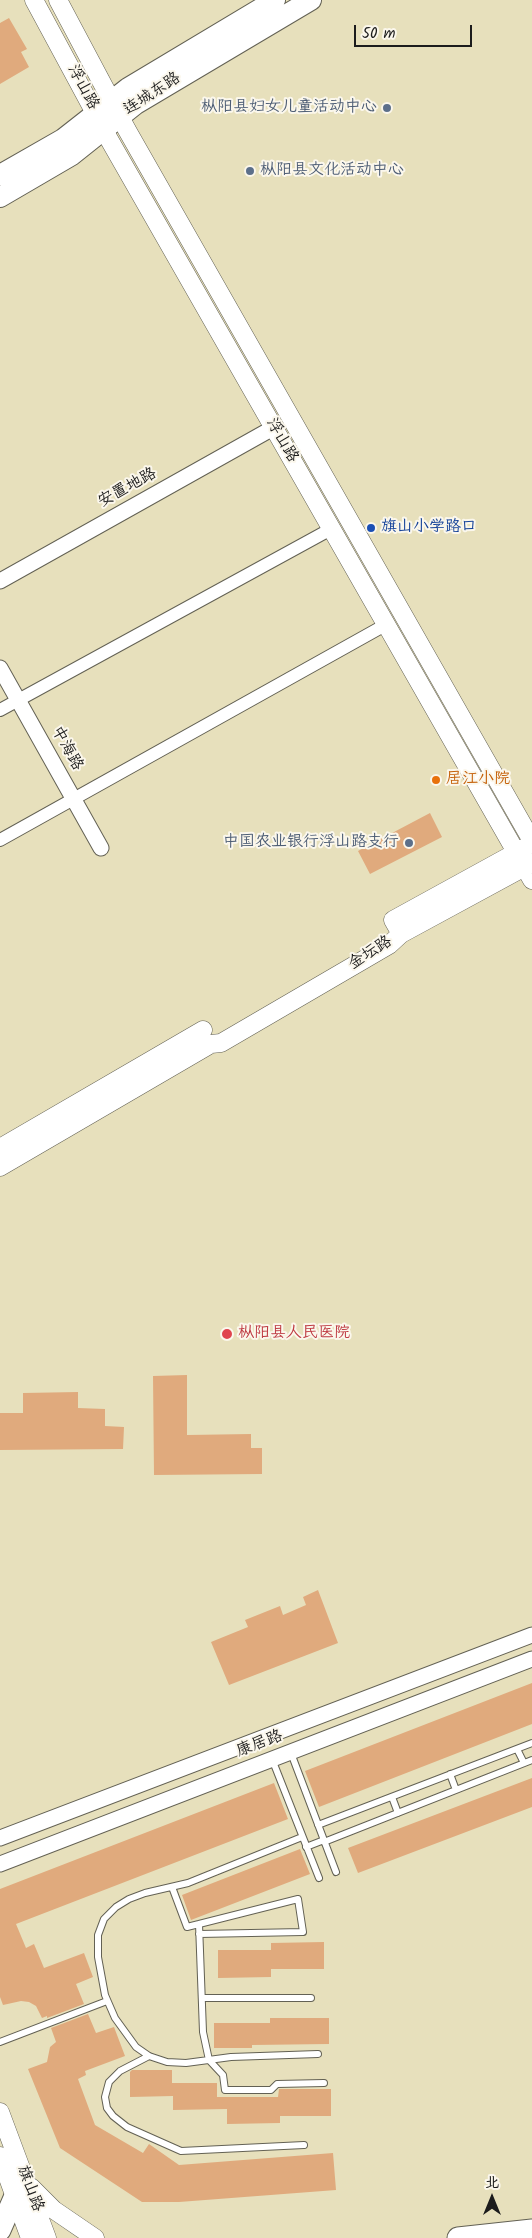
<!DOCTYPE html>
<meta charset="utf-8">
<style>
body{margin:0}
#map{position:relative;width:532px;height:2238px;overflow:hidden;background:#e7e0bc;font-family:Kalam,"LXGW WenKai TC",sans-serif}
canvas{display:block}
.north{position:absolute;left:467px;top:2173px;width:50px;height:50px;-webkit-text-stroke:4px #fbf7ec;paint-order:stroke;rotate:0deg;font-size:14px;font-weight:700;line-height:20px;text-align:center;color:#1c1c1c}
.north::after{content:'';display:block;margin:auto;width:18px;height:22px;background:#1c1c1c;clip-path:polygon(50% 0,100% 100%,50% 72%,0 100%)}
.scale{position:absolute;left:354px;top:25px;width:118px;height:22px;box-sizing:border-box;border:2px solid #1c1c1c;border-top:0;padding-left:6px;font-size:15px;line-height:18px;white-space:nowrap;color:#1c1c1c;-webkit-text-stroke:4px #fbf7ec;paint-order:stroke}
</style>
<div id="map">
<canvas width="532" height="2238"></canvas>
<div class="north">北</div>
<div class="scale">50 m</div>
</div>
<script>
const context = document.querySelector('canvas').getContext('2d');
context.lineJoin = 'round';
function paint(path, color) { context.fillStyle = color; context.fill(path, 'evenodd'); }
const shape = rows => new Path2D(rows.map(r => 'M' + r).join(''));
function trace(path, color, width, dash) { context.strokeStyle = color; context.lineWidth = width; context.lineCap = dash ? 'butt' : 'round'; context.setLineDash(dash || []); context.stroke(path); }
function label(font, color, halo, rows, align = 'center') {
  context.font = font + ' Kalam,"LXGW WenKai TC",sans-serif'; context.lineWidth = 4; context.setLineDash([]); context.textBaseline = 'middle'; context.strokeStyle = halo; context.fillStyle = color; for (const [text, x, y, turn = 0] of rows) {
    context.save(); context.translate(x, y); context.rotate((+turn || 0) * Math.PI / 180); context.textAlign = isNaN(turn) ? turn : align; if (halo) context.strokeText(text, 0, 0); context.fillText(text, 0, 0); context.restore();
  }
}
paint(shape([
 [9,18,27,49,21,52,29,67,0,84,0,23],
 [430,813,442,837,370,874,358,851],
 [187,1375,187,1435,251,1434,251,1448,262,1448,262,1474,154,1475,153,1376],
 [78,1392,78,1408,105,1409,105,1426,124,1427,123,1449,0,1450,0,1413,23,1413,23,1393],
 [318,1590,338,1643,229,1685,211,1642,248,1627,245,1620,280,1606,283,1615,306,1605,303,1597],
 [532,1683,532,1724,319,1807,305,1771],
 [532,1778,532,1807,358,1873,348,1848],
 [274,1783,288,1819,16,1924,26,1948,34,1944,44,1968,84,1953,93,1977,76,1984,84,2004,47,2018,47,2016,42,2018,36,2006,29,2002,21,2001,3,2005,0,1997,0,1889],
 [300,1849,310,1874,191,1920,182,1895],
 [324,1942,324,1969,271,1969,271,1977,218,1978,218,1950,271,1950,271,1943],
 [88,2014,96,2033,114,2027,125,2056,85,2071,86,2075,78,2079,95,2125,143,2153,149,2144,179,2165,333,2153,336,2190,179,2202,142,2202,60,2148,28,2069,47,2062,50,2047,56,2042,51,2028],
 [270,2018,329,2018,329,2044,252,2045,252,2048,214,2048,214,2023,270,2023],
 [132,2070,172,2070,172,2083,217,2083,217,2097,278,2097,279,2089,331,2089,331,2116,280,2116,280,2123,227,2124,227,2109,173,2110,173,2096,130,2097,130,2072]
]), '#e0aa7d');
const service = shape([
 [517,1749,524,1763],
 [291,1753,336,1872],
 [272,1759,319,1878],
 [450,1774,456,1790],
 [392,1797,398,1813],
 [318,1825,532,1743],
 [302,1837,188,1883,145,1893,129,1899,116,1907,104,1919,98,1935,98,1957,105,1995,115,2018,136,2047,149,2056,167,2062,186,2063,231,2057,318,2054],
 [324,1842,532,1760],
 [306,1847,324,1840],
 [172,1887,187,1927,199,1924,203,2032,209,2060,223,2075,225,2090,271,2090,277,2084,324,2083],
 [199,1924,298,1899,303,1932,199,1934],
 [202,1998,311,1998],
 [0,2042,107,2001],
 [149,2056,120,2071,109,2082,105,2097,107,2108,113,2116,127,2127,181,2151,304,2145]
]);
const minor = shape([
 [0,710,331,529],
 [0,840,387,624]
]);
const tertiary = shape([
 [0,581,273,428],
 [0,668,101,848],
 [0,1838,532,1635],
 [0,1864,532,1659]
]);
const secondary = shape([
 [34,0,110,141,532,880],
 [58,0,127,130,532,841],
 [401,934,393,920,526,847],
 [0,1148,203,1030],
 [0,1167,211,1044,221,1043,389,945,401,934,532,863],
 [0,2112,47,2238],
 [0,2156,30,2238],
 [31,2187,54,2210,95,2238]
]);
const primary = shape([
 [0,175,63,139,128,88,275,0],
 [0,197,72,155,136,104,311,0]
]);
const trunk = shape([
 [0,2230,15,2196],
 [458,2238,532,2230]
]);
trace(service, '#636154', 8);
trace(minor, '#636154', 14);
trace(tertiary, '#636154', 17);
trace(secondary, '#636154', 19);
trace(primary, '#636154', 22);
trace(trunk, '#636154', 23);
trace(service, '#fff', 6);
trace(minor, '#fff', 12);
trace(tertiary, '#fff', 15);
trace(secondary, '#fff', 18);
trace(primary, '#fff', 20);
trace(trunk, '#fff', 21);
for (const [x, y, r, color] of [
 [387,108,5,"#5c6f8a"],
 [250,171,5,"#5c6f8a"],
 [371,528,5,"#1a4fb4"],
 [436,780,5,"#e8710a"],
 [409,843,5,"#5c6f8a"],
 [227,1334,6,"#e0444e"]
]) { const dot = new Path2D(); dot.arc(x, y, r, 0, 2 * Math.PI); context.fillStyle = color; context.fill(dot); trace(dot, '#fbf7ec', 2); }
label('16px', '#1c1c1c', '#fbf7ec', [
 ["浮山路",82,88,62],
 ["连城东路",153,95,-33],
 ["浮山路",281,441,60],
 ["安置地路",128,489,-29],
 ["中海路",66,749,61],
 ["金坛路",371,954,-33],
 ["康居路",260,1745,-21],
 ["旗山路",29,2189,69]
]);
label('16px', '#4e5e75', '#fbf7ec', [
 ["枞阳县妇女儿童活动中心",377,108],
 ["枞阳县文化活动中心",260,171,"left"],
 ["中国农业银行浮山路支行",399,843]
], 'right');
label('16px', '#164399', '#fbf7ec', [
 ["旗山小学路口",381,528]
], 'left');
label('16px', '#c56008', '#fbf7ec', [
 ["居江小院",446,780]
], 'left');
label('16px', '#be3a42', '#fbf7ec', [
 ["枞阳县人民医院",238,1334]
], 'left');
</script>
